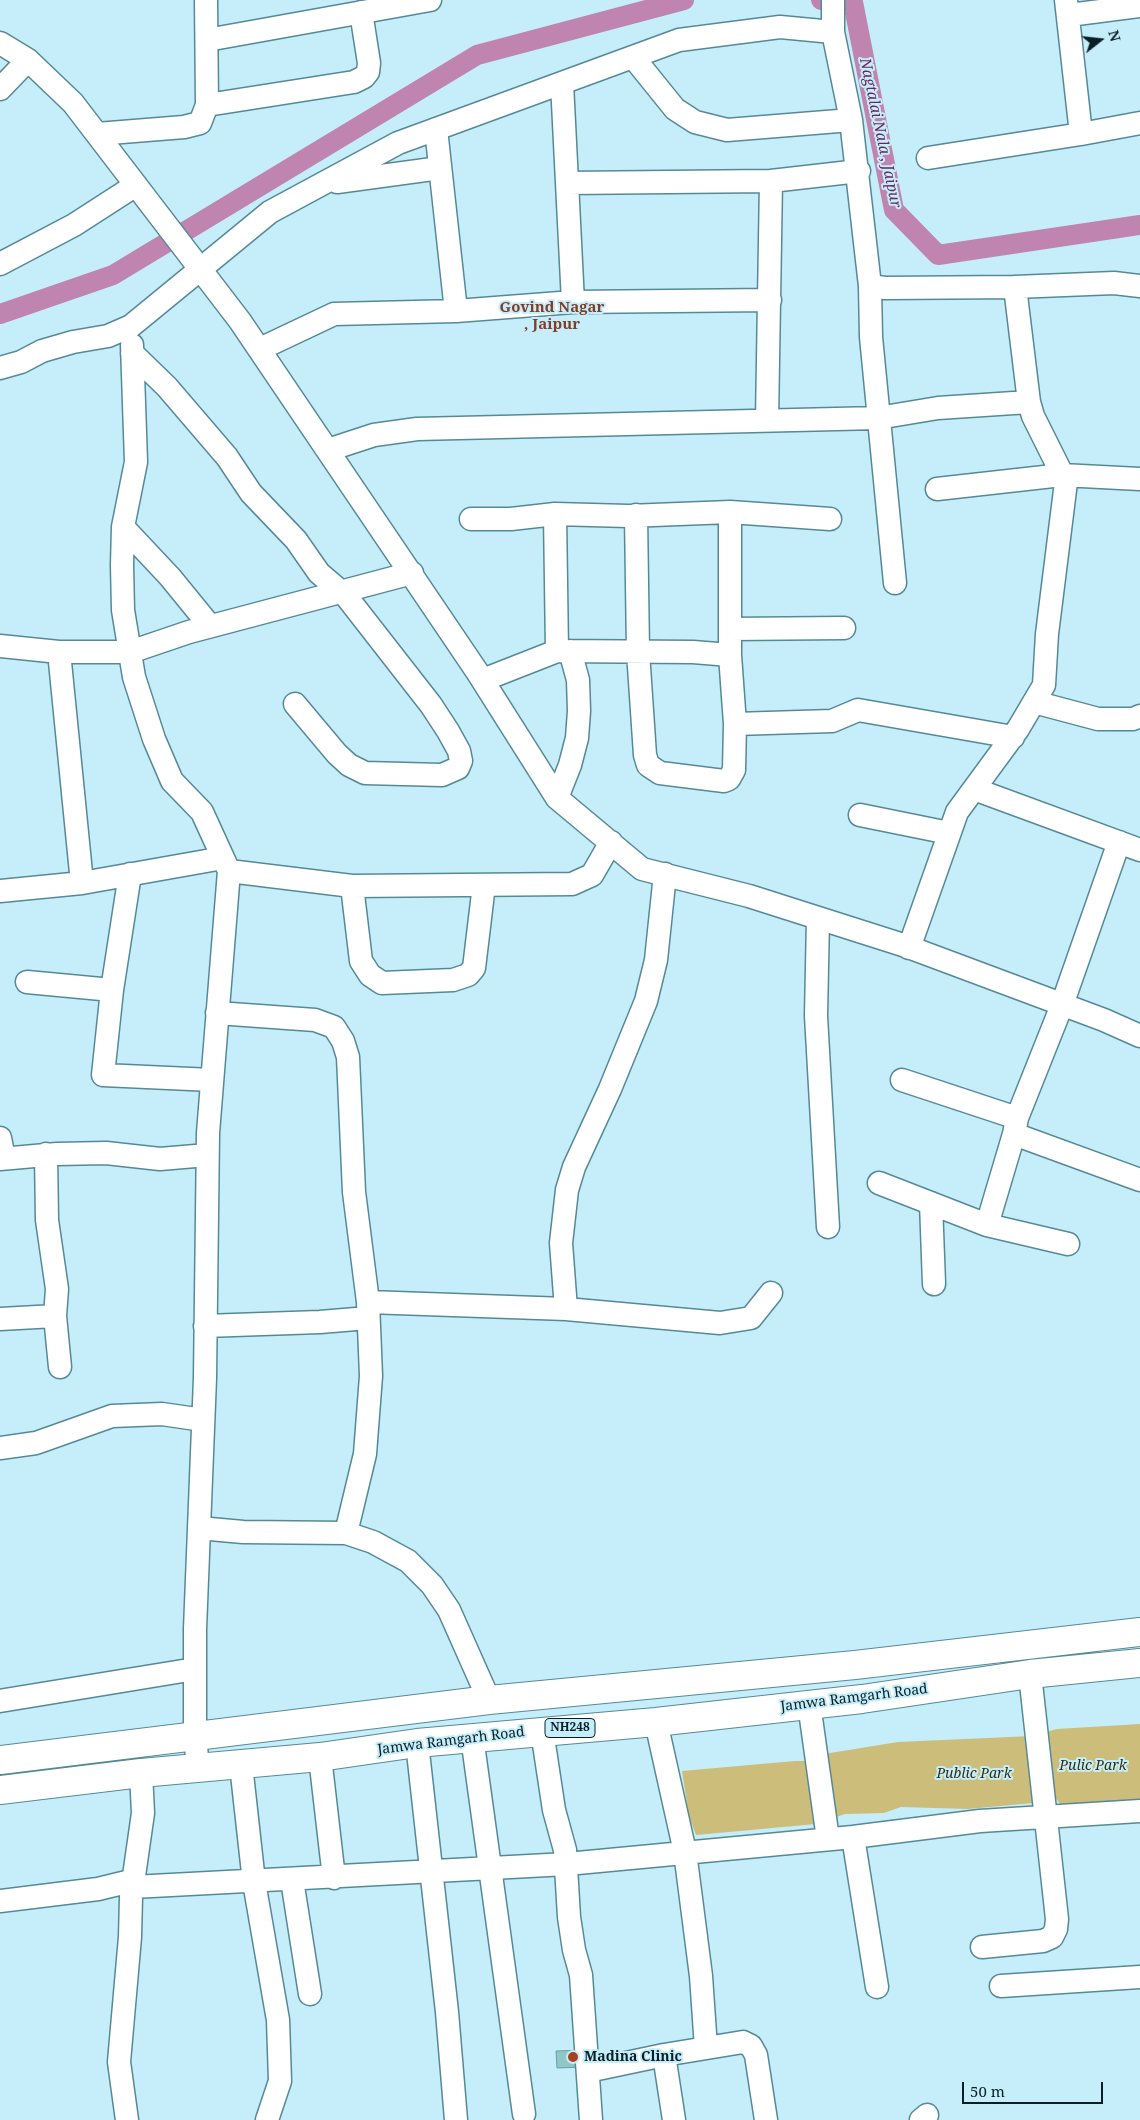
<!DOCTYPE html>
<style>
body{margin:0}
#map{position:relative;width:1140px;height:2120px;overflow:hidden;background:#c5eefa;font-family:"Noto Serif",serif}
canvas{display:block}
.north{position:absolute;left:1075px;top:15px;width:50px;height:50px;-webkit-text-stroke:4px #c5eefa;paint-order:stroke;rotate:74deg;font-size:14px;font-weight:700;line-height:20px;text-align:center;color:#0a1f25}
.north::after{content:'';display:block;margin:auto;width:18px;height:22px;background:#0a1f25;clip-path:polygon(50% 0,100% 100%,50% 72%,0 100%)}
.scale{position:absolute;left:962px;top:2082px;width:141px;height:22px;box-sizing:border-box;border:2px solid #0a1f25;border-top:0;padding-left:6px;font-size:15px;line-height:18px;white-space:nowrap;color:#0a1f25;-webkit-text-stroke:4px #c5eefa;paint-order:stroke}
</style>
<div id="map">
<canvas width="1140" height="2120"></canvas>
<div class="north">N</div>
<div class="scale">50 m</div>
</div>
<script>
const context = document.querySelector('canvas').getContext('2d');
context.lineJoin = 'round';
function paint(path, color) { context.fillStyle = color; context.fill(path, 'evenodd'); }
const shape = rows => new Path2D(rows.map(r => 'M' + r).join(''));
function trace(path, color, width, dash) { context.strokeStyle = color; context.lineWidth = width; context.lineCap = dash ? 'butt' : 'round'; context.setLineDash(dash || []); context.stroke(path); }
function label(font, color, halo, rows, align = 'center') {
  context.font = font + ' "Noto Serif",serif'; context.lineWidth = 4; context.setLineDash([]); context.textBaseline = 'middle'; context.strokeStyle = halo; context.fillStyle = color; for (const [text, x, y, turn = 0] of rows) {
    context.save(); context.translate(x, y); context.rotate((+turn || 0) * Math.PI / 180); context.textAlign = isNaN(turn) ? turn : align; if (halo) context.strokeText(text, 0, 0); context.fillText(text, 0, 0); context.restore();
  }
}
paint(shape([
 [1140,1724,1140,1799,1064,1809,1051,1792,1042,1733,1057,1729],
 [1032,1736,1033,1803,968,1809,901,1807,884,1813,845,1814,816,1824,696,1835,689,1817,682,1771,795,1761,811,1761,818,1755,898,1742]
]), '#ccbd7a');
trace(shape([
 [821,0,853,2,894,210,938,255,1140,225],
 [0,314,113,275,477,55,684,0]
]), '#bf84af', 20);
const building = shape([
 [584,2050,585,2067,557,2068,556,2051,584,2050]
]);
paint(building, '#8fc7c8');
trace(building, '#689fa0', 1);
const minor = shape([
 [1069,15,1140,6],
 [833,32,833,0],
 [207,40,430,0],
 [0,43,28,60,73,103,240,321,478,673,557,798,642,869,749,896,903,945,1104,1020,1140,1036],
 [633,57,675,109,695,122,727,130,851,120],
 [562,83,573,302,770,300],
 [0,89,28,60],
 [207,105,354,82,364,77,368,72,369,63,361,12],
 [436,129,456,311,573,302],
 [97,134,184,127,200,123,207,105,206,0],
 [1081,134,1140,123],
 [928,158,1081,134,1066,0],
 [771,181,859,171],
 [337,182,440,168],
 [567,183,771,181,767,420],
 [0,264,74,225,136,185],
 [870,286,871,337,895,583],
 [132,345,136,462,123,527,122,565,123,610,134,677,154,739,172,781,202,812,229,871],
 [260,349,334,314,456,311],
 [132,353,167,387,227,457,251,493,296,540,319,573,346,596,431,705,448,731,459,751,461,761,458,768,442,775,365,773,349,765,337,754,295,704],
 [0,368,21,362,42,351,73,342,108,336,131,326,270,212,398,143,679,40,780,27,833,32,851,120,870,286,885,288,1015,287,1114,283,1140,286],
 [328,450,374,435,417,429,878,418,938,408,1029,402,1015,287],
 [937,489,1062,475,1140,479],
 [730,512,730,655,735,724,832,721,858,710,1013,737],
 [636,515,638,652,645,755,648,765,660,773,724,781,729,779,734,770,735,724],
 [471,519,511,519,555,514,628,516,730,512,830,519],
 [123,527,170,577,210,626],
 [730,629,844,628],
 [0,646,59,652,130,652,189,632,412,573],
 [557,651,693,652,730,655],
 [59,652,82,883],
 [483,680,557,651,555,514],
 [1034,702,1098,719,1133,719,1140,716],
 [974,789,1140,850],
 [557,798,570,765,577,738,579,711,578,680,570,651],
 [860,815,949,833],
 [1119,842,1062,1005,1017,1118,1014,1134,1140,1180],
 [130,874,112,990,103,1075,212,1080],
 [352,886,361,961,370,975,382,983,453,980,468,975,474,968,484,885],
 [0,891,82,883,223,858],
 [818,918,816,1016,828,1227],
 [909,948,957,812,1018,729,1044,685,1047,634,1066,482,1033,416,1029,402],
 [27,982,112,990],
 [902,1080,1017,1118],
 [0,1138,4,1158],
 [46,1154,47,1220,57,1289,55,1316,60,1367],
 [0,1159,57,1154,106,1153,160,1159,207,1155],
 [879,1183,987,1225,1068,1244],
 [931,1203,934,1284],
 [987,1225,1014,1134],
 [368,1302,566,1309,720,1323,751,1318,771,1293],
 [566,1309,561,1243,567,1190,574,1167,610,1089,646,1001,656,960,665,874],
 [0,1319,55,1316],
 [205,1326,320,1322,368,1318],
 [0,1448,36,1443,112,1416,162,1414,203,1420],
 [199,1528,243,1532,346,1533,365,1454,371,1376,368,1302,354,1192,348,1057,343,1041,334,1027,315,1020,217,1013],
 [346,1533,373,1542,408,1561,432,1585,449,1610,489,1700],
 [0,1701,195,1669],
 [809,1704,828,1839],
 [656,1722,685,1852,701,1976,706,2048],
 [542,1731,554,1810,565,1850,569,1917,574,1950,581,1975,591,2120],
 [472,1737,524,2114],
 [417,1743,447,2012,456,2120],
 [320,1757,334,1878],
 [241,1765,254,1882,278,2020,280,2081,267,2120],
 [198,1769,195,1735,195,1629,205,1378,208,1133,229,871,352,886,572,884,592,875,611,842],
 [853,1837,877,1987],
 [292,1880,310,1994],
 [133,1887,567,1864,853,1837,980,1821,1140,1811],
 [0,1901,98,1889,135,1880],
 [982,1947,1043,1941,1052,1937,1056,1929,1057,1919,1030,1674],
 [1001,1986,1140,1977],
 [588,2071,664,2055],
 [127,2120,119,2062,130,1937,131,1897,143,1813,141,1773],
 [674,2120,664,2055,743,2042,751,2046,756,2055,766,2120],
 [921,2120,927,2115]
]);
const highway = shape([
 [0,1760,489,1700,855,1665,1140,1632],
 [0,1790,141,1773,320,1757,417,1743,656,1722,862,1699,1030,1674,1140,1663]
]);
trace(minor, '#568996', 25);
trace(highway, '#568996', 30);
trace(minor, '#fff', 22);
trace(highway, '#fff', 28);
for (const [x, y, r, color] of [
 [573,2057,6,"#a84021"]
]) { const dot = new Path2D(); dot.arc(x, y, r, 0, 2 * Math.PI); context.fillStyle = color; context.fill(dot); trace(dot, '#c5eefa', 2); }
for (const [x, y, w] of [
 [570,1728,50]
]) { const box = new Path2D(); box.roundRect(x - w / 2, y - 9.5, w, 19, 4); context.fillStyle = '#c5eefa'; context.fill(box); trace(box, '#0a1f25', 1); }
label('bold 12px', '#0a1f25', null, [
 ["NH248",570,1728]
]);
label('14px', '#0a1f25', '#c5eefa', [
 ["Jamwa Ramgarh Road",854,1698,-7],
 ["Jamwa Ramgarh Road",451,1741,-7]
]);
label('italic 14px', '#362f0f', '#c5eefa', [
 ["Pulic Park",1093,1766],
 ["Public Park",974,1774]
]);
label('bold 14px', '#0a1f25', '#c5eefa', [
 ["Madina Clinic",584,2057]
], 'left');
label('italic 15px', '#6c255d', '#c5eefa', [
 ["Nagtalai Nala , Jaipur",880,133,78]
]);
label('bold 15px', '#823d29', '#c5eefa', [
 ["Govind Nagar",552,308],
 [", Jaipur",552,325]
]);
</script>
